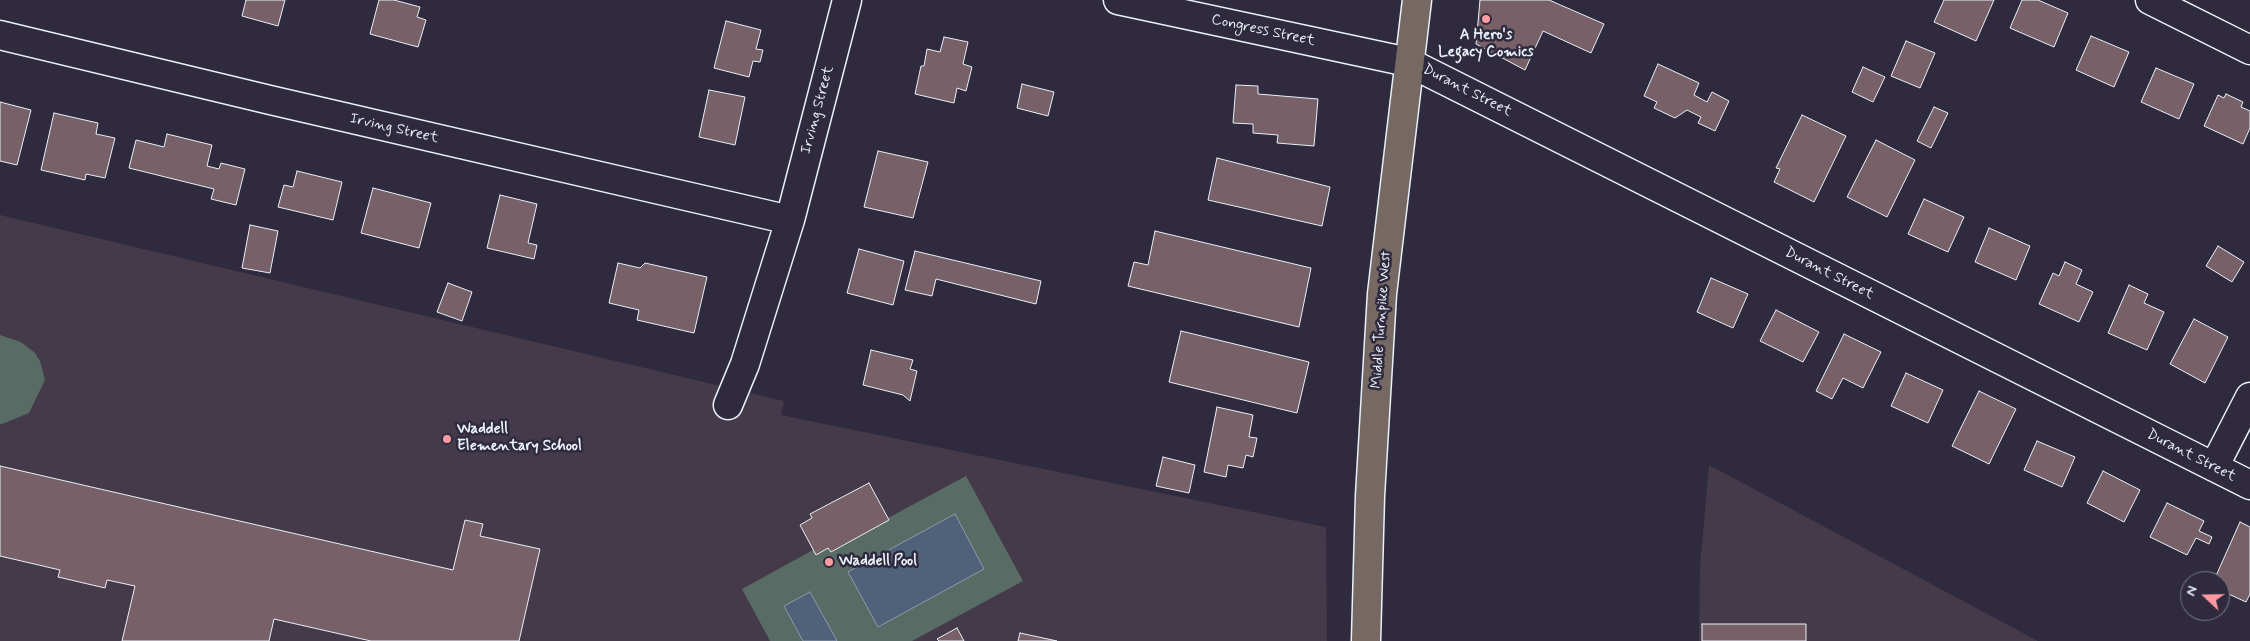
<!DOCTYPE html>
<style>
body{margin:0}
#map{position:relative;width:2250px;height:641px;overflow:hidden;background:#2f2a3d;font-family:Mynerve,sans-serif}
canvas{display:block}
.north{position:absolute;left:2180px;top:571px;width:50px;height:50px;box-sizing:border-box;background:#2f2a3d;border:1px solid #797a88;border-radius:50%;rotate:291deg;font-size:14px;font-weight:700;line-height:20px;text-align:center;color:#e8f1f8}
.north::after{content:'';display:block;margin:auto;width:18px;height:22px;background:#ff9aa2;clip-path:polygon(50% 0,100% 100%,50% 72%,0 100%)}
</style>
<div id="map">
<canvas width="2250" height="641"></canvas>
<div class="north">N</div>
</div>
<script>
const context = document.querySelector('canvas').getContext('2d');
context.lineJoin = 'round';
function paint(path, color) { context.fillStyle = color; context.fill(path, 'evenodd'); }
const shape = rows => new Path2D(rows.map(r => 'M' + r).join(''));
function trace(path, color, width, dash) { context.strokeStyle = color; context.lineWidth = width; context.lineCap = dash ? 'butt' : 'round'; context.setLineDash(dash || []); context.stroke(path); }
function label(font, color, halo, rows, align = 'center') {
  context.font = font + ' Mynerve,sans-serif'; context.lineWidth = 5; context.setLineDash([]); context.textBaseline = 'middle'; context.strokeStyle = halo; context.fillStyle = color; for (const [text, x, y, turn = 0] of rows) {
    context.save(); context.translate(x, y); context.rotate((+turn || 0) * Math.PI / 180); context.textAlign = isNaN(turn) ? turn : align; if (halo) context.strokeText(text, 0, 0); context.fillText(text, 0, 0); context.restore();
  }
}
paint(shape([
 [0,215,784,401,781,415,1326,527,1327,641,0,641],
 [1709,465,2038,641,1699,641,1700,567]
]), '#453a4a');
paint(shape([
 [0,335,21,342,35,353,40,361,45,380,29,413,2,424,0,424],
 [966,476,1023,581,912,641,837,641,810,592,784,606,803,641,770,641,742,589,813,550,816,554,828,548,831,552,889,520,888,518]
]), '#586b64');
const water = shape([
 [955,514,984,569,878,627,848,572,955,514],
 [810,592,837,641,803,641,784,606,810,592]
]);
paint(water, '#50617a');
trace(water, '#8d9bac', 1);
const building = shape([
 [246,0,285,0,278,26,242,16,246,0],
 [379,0,394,0,420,7,417,17,426,20,418,47,370,34,379,0],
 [1480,0,1549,0,1604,24,1591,53,1543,31,1525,70,1476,44,1480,0],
 [1944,0,1994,0,1976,41,1934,22,1944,0],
 [2022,0,2038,0,2068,13,2054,47,2010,28,2022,0],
 [726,21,761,30,756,49,763,50,760,62,753,61,749,77,714,68,726,21],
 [2091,36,2129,52,2114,87,2076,70,2091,36],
 [944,37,968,42,963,64,972,67,966,91,957,88,954,103,915,94,921,66,924,66,927,49,940,52,944,37],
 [1906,41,1935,53,1920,88,1891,76,1906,41],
 [1658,64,1699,83,1694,95,1707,102,1712,92,1729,101,1715,131,1698,123,1701,117,1687,110,1675,118,1654,108,1657,102,1644,96,1658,64],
 [1863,67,1885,77,1873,102,1852,92,1863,67],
 [2156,68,2194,84,2179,119,2141,102,2156,68],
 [1022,84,1054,92,1048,116,1017,108,1022,84],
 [1236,85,1258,86,1258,94,1318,99,1314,146,1277,143,1278,135,1253,133,1253,124,1233,123,1236,85],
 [709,90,745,97,735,145,699,137,709,90],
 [2226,94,2243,102,2241,107,2250,111,2250,128,2243,144,2204,126,2218,95,2224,98,2226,94],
 [0,102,31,110,17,165,0,161,0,102],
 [1934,107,1948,113,1931,148,1917,141,1934,107],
 [54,113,98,123,96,134,115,138,105,178,86,174,85,180,41,170,54,113],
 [1802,115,1846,136,1814,202,1774,182,1780,169,1776,168,1802,115],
 [167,134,212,145,207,166,219,169,221,163,245,169,236,205,211,199,214,189,129,168,136,140,164,147,167,134],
 [1876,140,1915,160,1887,217,1847,197,1876,140],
 [878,151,928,162,913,218,864,207,878,151],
 [1217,158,1330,187,1322,226,1208,200,1217,158],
 [297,171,342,182,333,220,278,207,284,185,293,187,297,171],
 [373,188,431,203,419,248,361,233,373,188],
 [500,195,537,204,528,243,537,245,534,259,487,248,500,195],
 [1924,199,1964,217,1948,252,1908,234,1924,199],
 [250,225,278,231,270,273,242,268,250,225],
 [1989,228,2030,246,2016,280,1975,262,1989,228],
 [1155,231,1311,268,1299,327,1128,286,1134,262,1148,265,1155,231],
 [2218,246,2244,262,2232,282,2206,266,2218,246],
 [859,249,904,261,893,305,847,293,859,249],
 [915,251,1041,281,1036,304,936,279,932,296,905,290,915,251],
 [2065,262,2082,270,2076,284,2093,292,2079,322,2039,304,2053,273,2059,276,2065,262],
 [618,263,640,268,645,263,707,277,694,333,637,320,639,310,609,303,618,263],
 [1711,278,1748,294,1733,328,1697,312,1711,278],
 [448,283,472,292,462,321,437,312,448,283],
 [2129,285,2148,294,2144,303,2164,312,2147,350,2108,333,2129,285],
 [1776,310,1819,332,1803,362,1760,341,1776,310],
 [2194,319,2228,337,2205,383,2170,364,2194,319],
 [1181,331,1309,362,1297,413,1169,382,1181,331],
 [1844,334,1881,352,1863,388,1843,378,1832,399,1816,391,1844,334],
 [871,350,913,360,910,369,917,371,910,401,903,395,863,385,871,350],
 [1906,373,1943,390,1928,423,1891,406,1906,373],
 [1979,391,2016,409,1989,464,1952,446,1979,391],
 [1217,407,1253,415,1249,437,1257,438,1253,457,1246,455,1243,468,1228,465,1226,477,1204,472,1217,407],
 [2037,441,2075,457,2062,487,2024,470,2037,441],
 [1163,457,1195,465,1189,493,1156,486,1163,457],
 [0,466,453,570,465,520,483,524,480,536,540,549,519,641,371,641,274,619,269,641,122,641,135,586,107,580,105,588,58,577,60,570,0,556,0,466],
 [2103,471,2140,490,2124,522,2087,503,2103,471],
 [869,483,889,520,831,552,828,548,816,555,800,525,812,518,810,514,869,483],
 [2167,503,2204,521,2199,531,2212,537,2209,544,2196,538,2187,555,2150,537,2167,503],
 [2240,522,2250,527,2250,594,2246,602,2222,591,2225,583,2215,578,2240,522],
 [1702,624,1806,624,1806,641,1702,641,1702,624],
 [957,628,964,641,939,641,937,639,957,628],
 [1020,633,1057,641,1018,641,1020,633]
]);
paint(building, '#776068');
trace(building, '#e8f1f8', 1);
const minor = shape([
 [1118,0,1408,62,2250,485],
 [2150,0,2250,50],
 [0,35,270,100,790,220],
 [728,405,745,364,790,220,847,0],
 [2214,467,2250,397]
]);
const major = shape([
 [1366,641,1370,496,1382,294,1417,0]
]);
trace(minor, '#e8f1f8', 31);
trace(major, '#e8f1f8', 31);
trace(minor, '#2f2a3d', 28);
trace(major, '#766964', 28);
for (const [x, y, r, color] of [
 [1486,19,5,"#ff9aa2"],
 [447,439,5,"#ff9aa2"],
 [829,562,5,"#ff9aa2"]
]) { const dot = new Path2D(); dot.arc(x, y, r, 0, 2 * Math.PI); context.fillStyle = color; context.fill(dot); trace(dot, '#2f2a3d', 2); }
label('15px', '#e8f1f8', '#2f2a3d', [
 ["Congress Street",1263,31,12],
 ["Durant Street",1467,91,27],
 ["Irving Street",818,110,-75],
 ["Irving Street",394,129,13],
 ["Durant Street",1829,274,27],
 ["Middle Turnpike West",1382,320,-86],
 ["Durant Street",2191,456,27]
]);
label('bold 15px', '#e8f1f8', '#2f2a3d', [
 ["A Hero's",1486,36,"center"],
 ["Legacy Comics",1486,53,"center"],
 ["Waddell",457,430],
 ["Elementary School",457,447],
 ["Waddell Pool",839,562]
], 'left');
</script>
